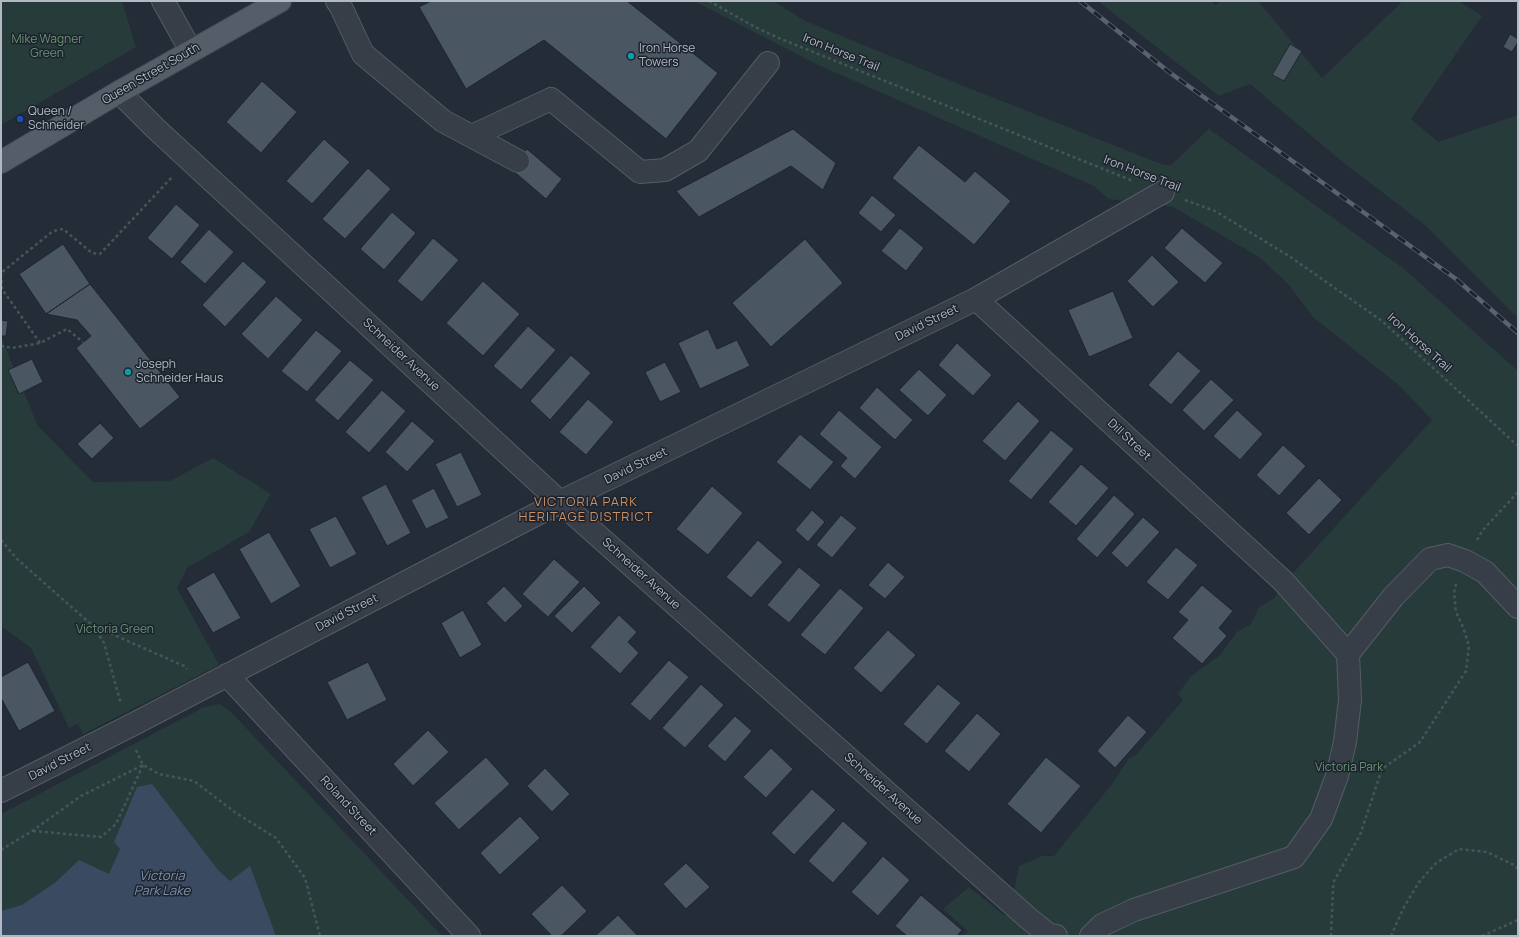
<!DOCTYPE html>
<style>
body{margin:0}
#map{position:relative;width:1519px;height:937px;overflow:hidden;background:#232c37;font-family:Manrope,sans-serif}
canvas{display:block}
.frame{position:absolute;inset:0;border:2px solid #b1b9c4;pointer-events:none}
</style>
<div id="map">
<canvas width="1519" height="937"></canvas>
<div class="frame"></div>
</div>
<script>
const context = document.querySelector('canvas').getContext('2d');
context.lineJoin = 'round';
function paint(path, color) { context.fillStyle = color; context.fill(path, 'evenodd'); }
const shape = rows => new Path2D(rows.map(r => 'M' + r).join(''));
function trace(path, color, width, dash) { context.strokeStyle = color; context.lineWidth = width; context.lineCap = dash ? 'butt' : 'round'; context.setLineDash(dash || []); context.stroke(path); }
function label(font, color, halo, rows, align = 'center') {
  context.font = font + ' Manrope,sans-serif'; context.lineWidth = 3; context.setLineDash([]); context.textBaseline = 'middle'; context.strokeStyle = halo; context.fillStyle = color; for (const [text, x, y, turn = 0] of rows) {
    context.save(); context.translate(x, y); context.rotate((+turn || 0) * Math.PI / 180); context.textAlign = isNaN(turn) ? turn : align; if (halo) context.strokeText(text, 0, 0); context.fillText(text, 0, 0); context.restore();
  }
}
paint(shape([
 [1,1,122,1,136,47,1,125],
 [694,1,773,1,805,21,951,81,1164,165,1171,165,1209,129,1403,268,1518,371,1518,936,963,936,968,931,943,909,969,887,1005,916,1021,896,1014,890,1019,866,1042,856,1054,856,1112,784,1129,758,1136,755,1183,700,1178,694,1191,676,1220,655,1237,632,1251,624,1259,607,1273,599,1294,572,1432,420,1400,386,1314,318,1288,284,1259,257,1173,207,1109,199,1094,186,818,65],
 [1098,1,1210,1,1216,5,1221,1,1258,1,1322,78,1403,1,1459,1,1482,16,1411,119,1438,142,1518,115,1518,318,1425,225,1340,160,1250,84,1219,96],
 [1,337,38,426,93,482,170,481,213,458,271,494,249,532,187,568,177,588,219,665,83,734,78,724,69,728,31,648,1,626],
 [220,704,231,712,442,936,1,936,1,814,204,707]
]), '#283b3b');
paint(shape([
 [152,784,218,870,230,881,250,866,276,936,1,936,1,911,22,905,56,882,79,860,109,874,120,849,114,842,137,787]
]), '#3a4a60');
const building = shape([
 [431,1,627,1,718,73,666,139,544,40,466,89,419,7,431,1],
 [1510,34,1518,39,1518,42,1512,52,1503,47,1510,34],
 [1290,44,1302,51,1284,81,1272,75,1290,44],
 [262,81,297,112,261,153,226,122,262,81],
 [793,129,836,163,823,190,791,166,699,217,676,191,793,129],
 [324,139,350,162,312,204,286,181,324,139],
 [919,145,965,182,975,171,1011,201,974,245,892,178,919,145],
 [527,149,562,179,546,199,511,169,527,149],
 [368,168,391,189,345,239,322,219,368,168],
 [872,195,896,215,881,232,858,213,872,195],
 [176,204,200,225,172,259,147,238,176,204],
 [392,212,416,233,384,270,360,249,392,212],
 [900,228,924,248,906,271,881,251,900,228],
 [1182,228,1223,263,1205,283,1164,248,1182,228],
 [209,229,234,252,205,284,180,262,209,229],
 [433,238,459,260,422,302,397,281,433,238],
 [805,239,843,283,771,347,732,303,805,239],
 [63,244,90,284,46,314,19,274,63,244],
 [1152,255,1179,282,1153,307,1127,281,1152,255],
 [243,261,267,282,225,327,202,305,243,261],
 [483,281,520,314,483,356,446,323,483,281],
 [90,284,180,397,140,429,76,348,91,336,77,320,46,314,90,284],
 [1113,291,1133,338,1089,357,1068,310,1113,291],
 [276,296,303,320,268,359,241,334,276,296],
 [1,320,8,321,6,336,1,336,1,320],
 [528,326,556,350,521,390,493,366,528,326],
 [708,329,717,349,737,340,750,366,700,389,678,343,708,329],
 [316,330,342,351,307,392,281,371,316,330],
 [957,343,992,375,973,396,938,365,957,343],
 [1178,351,1201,371,1171,405,1148,385,1178,351],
 [571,355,591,373,550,420,530,401,571,355],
 [32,359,43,382,19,394,8,370,32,359],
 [350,360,374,380,338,421,314,400,350,360],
 [665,362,681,392,660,402,645,372,665,362],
 [919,369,947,395,928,416,899,390,919,369],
 [1211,379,1234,400,1204,431,1182,410,1211,379],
 [877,387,913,420,895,440,859,408,877,387],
 [382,390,406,411,369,453,345,432,382,390],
 [588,399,614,422,586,455,559,432,588,399],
 [1018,401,1040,421,1005,461,982,441,1018,401],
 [839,410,882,447,855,479,840,466,847,458,819,434,839,410],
 [1237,410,1263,434,1240,460,1213,436,1237,410],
 [412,421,435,441,407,472,385,452,412,421],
 [100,423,114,438,92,459,77,444,100,423],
 [1051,430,1074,449,1031,500,1008,481,1051,430],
 [800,434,834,462,810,490,776,462,800,434],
 [1283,445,1306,466,1279,496,1256,475,1283,445],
 [461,452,482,495,457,507,435,464,461,452],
 [1081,464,1109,488,1076,526,1048,502,1081,464],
 [1319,478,1342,500,1309,535,1286,513,1319,478],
 [386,484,411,533,387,546,361,497,386,484],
 [712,486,743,513,708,555,676,529,712,486],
 [434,488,449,518,426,529,411,500,434,488],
 [1114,495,1135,514,1097,558,1076,539,1114,495],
 [812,510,825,522,808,542,795,530,812,510],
 [841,515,857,528,832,558,816,545,841,515],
 [336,516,357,554,330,568,309,529,336,516],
 [1143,517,1160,532,1127,568,1111,553,1143,517],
 [269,532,301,586,271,604,239,549,269,532],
 [758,540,783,562,751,598,726,577,758,540],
 [1176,547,1198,565,1168,600,1146,582,1176,547],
 [554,559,580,582,548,617,522,594,554,559],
 [888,562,905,577,885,599,868,585,888,562],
 [799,567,821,585,789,623,767,605,799,567],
 [214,572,241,618,213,633,186,588,214,572],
 [1202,585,1233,611,1219,628,1227,636,1202,664,1172,638,1188,620,1178,612,1202,585],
 [504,586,523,606,505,623,486,603,504,586],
 [584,586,601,603,572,633,554,616,584,586],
 [840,588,864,608,825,655,800,635,840,588],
 [463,610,482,645,460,658,441,623,463,610],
 [619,615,637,632,628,642,639,653,620,674,590,647,619,615],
 [888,630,916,655,881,693,853,668,888,630],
 [669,660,689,677,650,721,630,704,669,660],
 [28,662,55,711,19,731,1,698,1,677,28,662],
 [368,662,387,700,347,720,327,682,368,662],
 [701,684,724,705,685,748,662,728,701,684],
 [938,684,961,703,927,744,903,724,938,684],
 [977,713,1001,734,969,772,944,751,977,713],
 [1128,715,1147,732,1115,768,1097,751,1128,715],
 [735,716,752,731,725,762,707,746,735,716],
 [428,730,449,752,413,786,393,764,428,730],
 [771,748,793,769,766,798,743,777,771,748],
 [486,757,510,784,459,830,434,803,486,757],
 [1046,757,1081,786,1041,833,1007,804,1046,757],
 [545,768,570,794,552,812,527,786,545,768],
 [812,789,836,810,794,855,771,833,812,789],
 [520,816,540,838,500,875,480,853,520,816],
 [843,821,868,843,833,883,808,861,843,821],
 [883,856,910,880,878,916,851,892,883,856],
 [686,863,710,887,686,909,663,884,686,863],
 [562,885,587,911,561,936,552,936,531,914,562,885],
 [921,895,962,930,957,936,907,936,895,926,921,895],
 [618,915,638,936,595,936,618,915]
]);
paint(building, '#4b5663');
trace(building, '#1e252f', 1);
const minor = shape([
 [163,1,191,51],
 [337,1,341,7,363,54,443,121,518,161,472,136],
 [119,92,155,128,560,502,1028,918,1049,935,1056,936],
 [472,136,551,99,640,172,665,170,698,151,768,63],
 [976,299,1283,581,1348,654,1350,700,1345,742,1337,776,1321,819,1294,857,1134,910,1102,925,1091,936],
 [1348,654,1393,597,1430,559,1448,555,1465,561,1485,572,1518,607],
 [227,675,469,936],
 [1,791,128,727,560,502,976,299,1163,192]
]);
const major = shape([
 [1,162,119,92,280,1]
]);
trace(minor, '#545c66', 24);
trace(major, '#404751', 24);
trace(shape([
 [709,1,755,27,781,39,1133,181],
 [1185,200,1215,211,1289,256,1382,321,1518,446],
 [40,343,2,289,1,273,53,231,63,229,92,253,100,254,172,177],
 [1,346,12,348,40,343,67,329,83,342],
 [1,540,17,559,93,626,104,643,121,704],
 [1477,540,1482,531,1518,492],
 [94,626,184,666,187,669],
 [136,750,143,765,159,774,194,781,236,813,276,838,305,878,320,936],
 [33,831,101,837,116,824,143,765],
 [1,850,32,831,81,796,143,765],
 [1331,936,1333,888,1334,881,1360,835,1382,769,1420,742,1466,671,1469,646,1463,627,1456,612,1454,593,1456,584],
 [1391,936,1404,907,1419,882,1436,863,1459,849,1487,852,1516,866,1518,870],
 [1482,936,1518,920]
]), '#455658', 2.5, [3, 3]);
trace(minor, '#373e48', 22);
trace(major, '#555d68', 22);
const rail = shape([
 [1080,1,1169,72,1456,279,1518,333]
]);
trace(rail, '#59626f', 4.5);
trace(rail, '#1c232d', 3, [9]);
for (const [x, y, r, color] of [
 [631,56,4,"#0f9aa8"],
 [20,119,4,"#1a4fb4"],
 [128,372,4,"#0f9aa8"]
]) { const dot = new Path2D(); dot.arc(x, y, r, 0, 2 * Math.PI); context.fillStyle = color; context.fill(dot); trace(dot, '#1c232d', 1.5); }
label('12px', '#6b9373', '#1c232d', [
 ["Mike Wagner",47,40],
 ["Green",47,54],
 ["Victoria Green",115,630],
 ["Victoria Park",1349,768]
]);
label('12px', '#b1b9c4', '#1c232d', [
 ["Iron Horse",639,49],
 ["Towers",639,63],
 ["Queen /",28,112],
 ["Schneider",28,126],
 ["Joseph",136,365],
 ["Schneider Haus",136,379]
], 'left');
label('12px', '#b1b9c4', '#1c232d', [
 ["Iron Horse Trail",841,53,22],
 ["Queen Street South",151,74,-30],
 ["Iron Horse Trail",1142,174,21],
 ["David Street",927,323,-26],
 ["Iron Horse Trail",1419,343,42],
 ["Schneider Avenue",401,355,43],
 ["Dill Street",1129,440,43],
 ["David Street",636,466,-26],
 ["Schneider Avenue",641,574,42],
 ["David Street",347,613,-27],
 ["David Street",60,762,-27],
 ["Schneider Avenue",883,789,42],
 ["Roland Street",348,806,47]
]);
context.letterSpacing = '1px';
label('13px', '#ca9066', '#1c232d', [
 ["VICTORIA PARK",586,502],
 ["HERITAGE DISTRICT",586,517]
]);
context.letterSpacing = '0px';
label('italic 13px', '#7c90aa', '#1c232d', [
 ["Victoria",162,876],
 ["Park Lake",162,891]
]);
</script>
